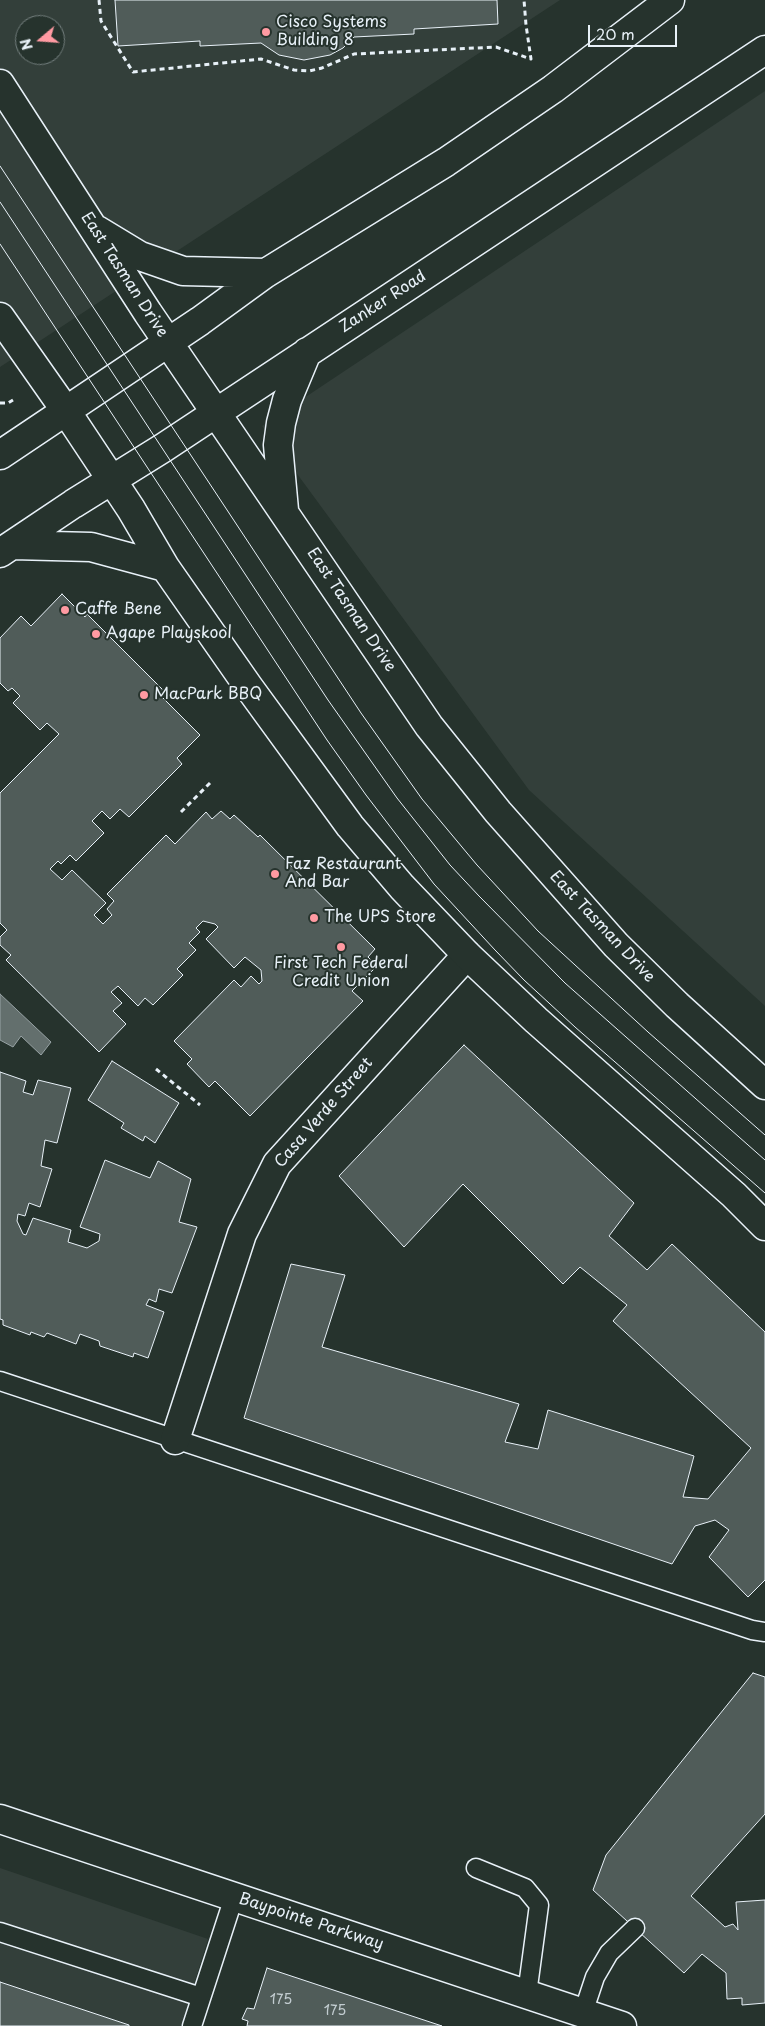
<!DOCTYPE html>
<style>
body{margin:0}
#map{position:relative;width:765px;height:2026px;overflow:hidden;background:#26332d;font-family:"Playpen Sans",sans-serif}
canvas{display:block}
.north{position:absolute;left:15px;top:15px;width:50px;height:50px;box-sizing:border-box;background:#26332d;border:1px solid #747f7e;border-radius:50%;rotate:252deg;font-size:14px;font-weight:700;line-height:20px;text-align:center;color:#e8f1f8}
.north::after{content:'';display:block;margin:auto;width:18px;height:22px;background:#ff9aa2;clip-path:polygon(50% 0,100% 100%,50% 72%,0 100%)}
.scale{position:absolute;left:588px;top:25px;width:89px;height:22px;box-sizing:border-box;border:2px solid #e8f1f8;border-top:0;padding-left:6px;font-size:15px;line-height:18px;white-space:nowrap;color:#e8f1f8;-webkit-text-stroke:4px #26332d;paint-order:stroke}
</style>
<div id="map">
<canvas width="765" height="2026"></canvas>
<div class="north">N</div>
<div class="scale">20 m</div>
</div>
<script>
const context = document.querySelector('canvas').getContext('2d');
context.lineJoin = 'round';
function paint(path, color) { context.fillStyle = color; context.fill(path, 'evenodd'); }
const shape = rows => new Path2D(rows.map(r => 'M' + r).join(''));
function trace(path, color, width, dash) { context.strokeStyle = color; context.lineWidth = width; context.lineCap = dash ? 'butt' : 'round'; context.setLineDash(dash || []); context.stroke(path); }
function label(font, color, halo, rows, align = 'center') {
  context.font = font + ' "Playpen Sans",sans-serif'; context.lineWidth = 4; context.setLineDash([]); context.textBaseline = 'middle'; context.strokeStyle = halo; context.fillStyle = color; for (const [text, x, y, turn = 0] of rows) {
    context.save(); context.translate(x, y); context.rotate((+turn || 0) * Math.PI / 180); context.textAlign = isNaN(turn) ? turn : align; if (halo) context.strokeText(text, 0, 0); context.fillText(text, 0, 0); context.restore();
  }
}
paint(shape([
 [0,0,560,0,0,367],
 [25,25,55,25,55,55,25,55],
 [765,91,765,1006,529,790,262,426],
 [0,1868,208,1939,181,2026,0,2026]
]), '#333f3a');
const water = shape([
 [0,994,51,1042,41,1055,21,1036,13,1047,0,1040,0,994]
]);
paint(water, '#636f6d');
trace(water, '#98a3a5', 1);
const building = shape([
 [115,0,497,0,498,24,414,29,414,34,354,37,343,48,330,55,304,60,279,55,261,43,200,46,200,41,118,46,115,0],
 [62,594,85,617,87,614,166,693,162,697,200,735,177,758,182,764,129,817,120,809,110,819,102,811,92,821,104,833,76,861,70,855,61,864,58,861,50,869,62,880,72,870,106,903,94,915,103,924,112,915,107,909,114,901,107,894,166,835,175,844,206,812,212,819,221,811,230,819,234,815,258,837,260,835,375,949,368,957,377,966,352,991,363,1001,250,1116,215,1081,209,1087,187,1064,192,1059,174,1041,234,980,241,987,251,976,259,984,262,981,261,970,245,957,234,968,206,939,218,927,215,924,203,921,196,928,200,932,189,943,196,950,177,969,183,975,153,1005,145,998,138,1006,118,986,111,992,122,1003,113,1011,126,1024,99,1052,6,960,11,955,0,945,0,937,7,930,0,923,0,793,59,734,47,723,40,730,13,703,20,696,12,688,8,691,0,683,0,638,21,616,31,626,62,594],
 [464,1045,634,1203,609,1236,647,1270,672,1244,765,1332,765,1580,748,1597,709,1557,729,1530,715,1520,695,1526,672,1564,244,1418,291,1264,345,1275,322,1347,519,1404,505,1442,538,1449,548,1410,694,1456,683,1497,708,1499,751,1448,613,1321,627,1305,580,1267,563,1284,463,1184,404,1247,339,1176,464,1045],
 [112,1061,179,1103,155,1143,145,1136,143,1141,121,1128,124,1123,88,1100,112,1061],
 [0,1072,26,1081,23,1092,33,1095,38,1080,71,1088,57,1143,45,1140,41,1166,52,1169,40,1207,29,1203,25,1216,18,1214,17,1221,23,1234,26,1235,33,1218,71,1230,68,1242,87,1248,99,1241,100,1234,80,1227,105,1160,150,1178,158,1161,191,1179,179,1222,197,1227,172,1293,159,1289,156,1302,149,1299,146,1305,164,1312,148,1358,134,1353,133,1357,100,1346,99,1341,80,1334,76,1344,47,1333,44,1337,31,1332,30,1335,3,1325,3,1320,0,1319,0,1072],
 [753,1673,765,1677,765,1814,691,1896,725,1927,733,1924,738,1930,736,1902,765,1900,765,2003,742,2005,742,1998,727,1999,726,1973,702,1954,684,1973,593,1890,606,1855,753,1673],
 [267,1968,442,2026,247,2026,248,2021,242,2019,247,2008,254,2009,267,1968],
 [0,1982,129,2025,129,2026,0,2026,0,1982]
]);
paint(building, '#505c59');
trace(building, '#e8f1f8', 1);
const lane = shape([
 [0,1381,752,1630,765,1632],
 [476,1868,525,1888,539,1905,527,1994],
 [0,1932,201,1997],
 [583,2013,595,1977,609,1953,635,1928],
 [192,2026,234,1897]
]);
const street = shape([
 [175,1440,242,1234,277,1164,467,955]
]);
const secondary = shape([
 [0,1819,622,2026]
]);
const primary = shape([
 [0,84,148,313,429,726,498,812,616,945,677,1005,765,1085],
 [97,230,140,256,183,271,266,273],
 [0,317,66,411,131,509,165,567,248,686,350,826,402,887,467,955,536,1020,734,1195,765,1226],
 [0,455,200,321,266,273,446,162,553,89,670,0],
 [284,510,278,445,281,423,287,400,307,352],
 [13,545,91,547,165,567],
 [0,553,73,504,163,448,765,50]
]);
trace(lane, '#e8f1f8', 21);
trace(street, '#e8f1f8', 31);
trace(secondary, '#e8f1f8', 31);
trace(primary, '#e8f1f8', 31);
trace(shape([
 [99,0,101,21,133,72,261,59,294,70,309,71,322,68,354,54,496,47,531,59,526,25,524,0],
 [0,403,8,403,13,400],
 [181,812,211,782],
 [156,1069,200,1105]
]), '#e8f1f8', 3, [5, 4]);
trace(lane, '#26332d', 18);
trace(street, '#26332d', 28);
trace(secondary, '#26332d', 28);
trace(primary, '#26332d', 28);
trace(shape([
 [0,166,361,713,422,799,477,865,538,931,648,1032,765,1135],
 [0,202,328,700,397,798,450,865,479,896,565,983,765,1160],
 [0,244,327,740,366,795,434,884,495,950,524,980,575,1027,765,1193]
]), '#e8f1f8', 1);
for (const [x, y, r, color] of [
 [266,32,5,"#ff9aa2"],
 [65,610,5,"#ff9aa2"],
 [96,634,5,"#ff9aa2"],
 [144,695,5,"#ff9aa2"],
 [275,874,5,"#ff9aa2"],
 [314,918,5,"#ff9aa2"],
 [341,947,5,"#ff9aa2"]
]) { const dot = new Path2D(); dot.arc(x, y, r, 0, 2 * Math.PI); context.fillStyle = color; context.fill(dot); trace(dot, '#26332d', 2); }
label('14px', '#c2ccd0', null, [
 ["175",281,2000],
 ["175",335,2011]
]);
label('16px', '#e8f1f8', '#26332d', [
 ["Cisco Systems",276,23],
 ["Building 8",276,41],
 ["Caffe Bene",75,610],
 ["Agape Playskool",106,634],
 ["MacPark BBQ",154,695],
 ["Faz Restaurant",285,865],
 ["And Bar",285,883],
 ["The UPS Store",324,918],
 ["First Tech Federal",341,964,"center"],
 ["Credit Union",341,982,"center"]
], 'left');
label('16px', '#e8f1f8', '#26332d', [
 ["East Tasman Drive",124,275,57],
 ["Zanker Road",383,302,-33],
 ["East Tasman Drive",351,610,56],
 ["East Tasman Drive",602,927,47],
 ["Casa Verde Street",324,1113,-49],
 ["Baypointe Parkway",311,1922,18]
]);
</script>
